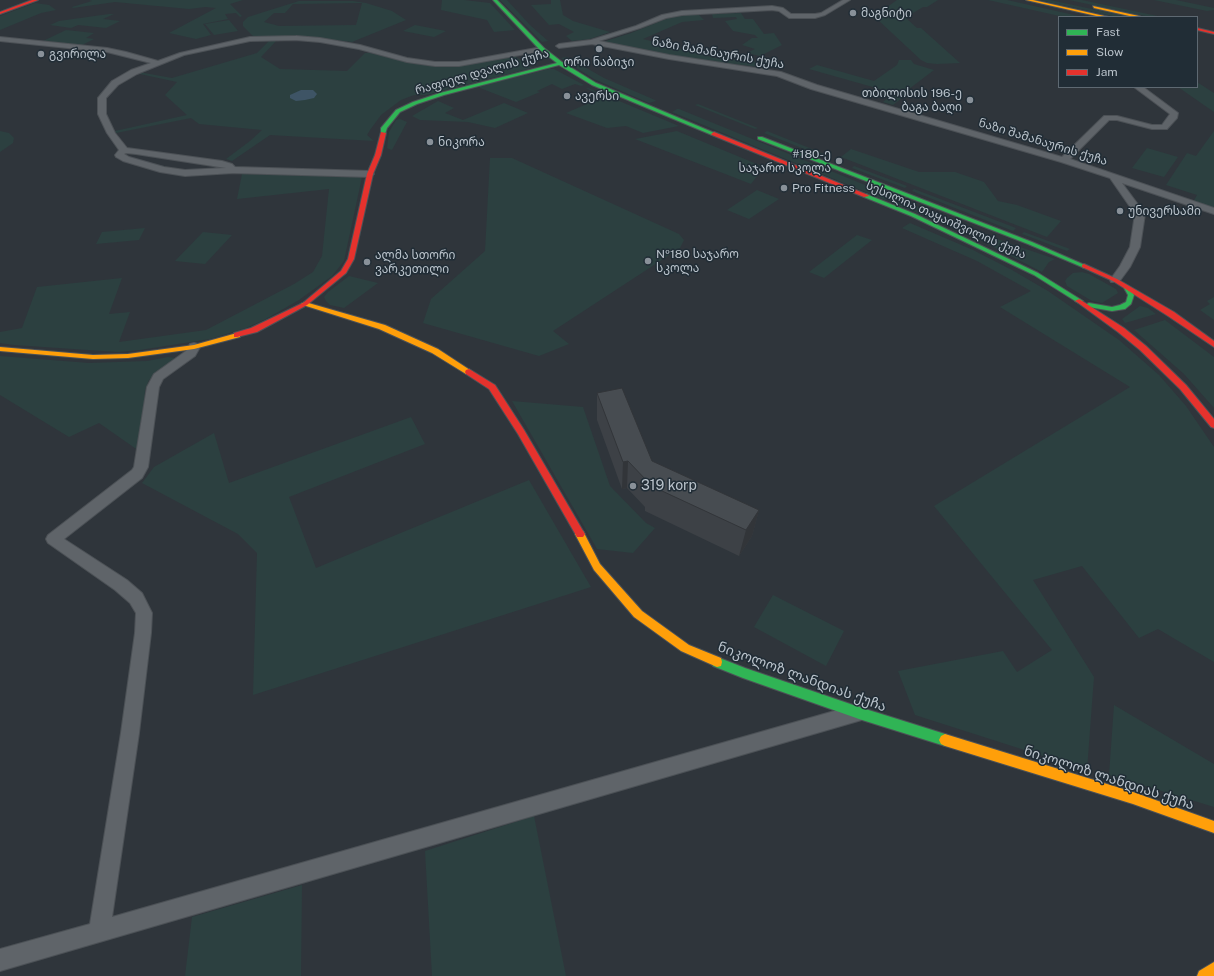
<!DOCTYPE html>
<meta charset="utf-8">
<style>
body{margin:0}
#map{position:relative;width:1214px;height:976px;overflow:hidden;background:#2f353b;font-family:"Public Sans",sans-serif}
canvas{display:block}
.legend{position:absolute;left:1058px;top:16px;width:140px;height:72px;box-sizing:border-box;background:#212d36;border:1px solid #5e6972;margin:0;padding:5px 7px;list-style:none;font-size:12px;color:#bac3cb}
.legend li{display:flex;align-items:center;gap:8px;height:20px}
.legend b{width:20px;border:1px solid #5e6972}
</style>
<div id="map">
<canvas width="1214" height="976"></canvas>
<ul class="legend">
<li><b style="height:5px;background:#30b455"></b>Fast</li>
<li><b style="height:5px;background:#ff9f0a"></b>Slow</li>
<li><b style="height:5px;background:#e5322d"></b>Jam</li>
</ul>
</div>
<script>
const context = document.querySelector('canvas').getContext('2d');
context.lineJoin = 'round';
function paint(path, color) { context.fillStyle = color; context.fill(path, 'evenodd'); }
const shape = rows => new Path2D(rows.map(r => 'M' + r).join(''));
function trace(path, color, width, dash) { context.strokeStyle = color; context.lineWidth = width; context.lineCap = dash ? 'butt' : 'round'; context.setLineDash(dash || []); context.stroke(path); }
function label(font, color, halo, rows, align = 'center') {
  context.font = font + ' "Public Sans","Noto Sans Georgian",sans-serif'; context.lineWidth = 3; context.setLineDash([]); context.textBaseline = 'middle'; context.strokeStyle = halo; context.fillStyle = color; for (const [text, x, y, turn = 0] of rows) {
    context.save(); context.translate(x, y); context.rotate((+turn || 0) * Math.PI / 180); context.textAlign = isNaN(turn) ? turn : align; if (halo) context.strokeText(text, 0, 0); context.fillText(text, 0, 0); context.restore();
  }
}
paint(shape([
 [89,0,243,0,230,4,242,16,240,17,236,13,225,14,228,19,203,24,211,35,196,39,169,33,216,8,205,7,189,9,115,2,73,8,72,7,92,1],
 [442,0,464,0,490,3,515,30,494,32,487,20,441,10],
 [500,0,507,0,530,25,548,41,542,42],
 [551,0,560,0,563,15,573,21,610,32,590,39,572,41,566,36,574,32,559,24,549,25,531,5,551,4],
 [897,0,938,0,927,7,923,7,908,16,907,19,917,28,921,28,960,63,937,64,927,63,921,60,877,19,876,15],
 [988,0,1007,0,1083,17,1064,17],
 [1039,0,1050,0,1129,17,1117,17],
 [1069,0,1082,0,1162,17,1149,17],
 [1154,0,1176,0,1214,8,1214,10,1207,11],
 [299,1,353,1,366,3,392,11,406,20,352,42,297,36,253,36,243,26,243,22,248,17],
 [362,3,356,25,279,26,264,22,274,13,285,13,293,4],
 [35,3,49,5,56,10,41,13,0,30,0,16],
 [697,13,704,20,682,22,643,39,715,58,758,62,760,67,701,61,603,42,631,33,671,17],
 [741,13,745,19,753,19,764,34,774,33,782,45,760,56,747,53,755,49,742,45,752,38,758,38,755,35,733,31,725,21,737,19,736,17,713,18,712,14],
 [109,14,114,14,103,19,120,21,106,28,78,25,71,28,50,25,59,21],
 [229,20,238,31,214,35,205,24],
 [415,25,446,31,434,37,403,31],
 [66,30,94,33,86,38,94,39,82,45,43,41],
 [270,40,277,40,261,57,280,69,347,71,365,53,370,53,406,62,438,67,470,63,513,55,532,68,426,95,414,95,401,100,381,115,370,130,367,135,374,141,270,135,232,161,226,159,250,141,262,130,199,124,191,118,116,133,115,131,187,115,165,95,177,82,135,73,139,72,172,78,257,53],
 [567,57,604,78,655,100,656,101,649,103,594,79,561,58],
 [899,60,911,60,914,64,934,70,905,92,907,94,893,105,883,102,894,93,809,69,817,65,874,81,897,65],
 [549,69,554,69,584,85,581,86,575,84,562,89,552,84,537,91,540,92,516,102,480,88,480,86],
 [1197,82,1214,93,1214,112,1178,87,1197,87],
 [586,88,588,88,679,126,643,133,626,126,607,128,566,113,603,97],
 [438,101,454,108,445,113,463,120,504,103,528,113,495,128,468,122,420,120,412,116],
 [698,104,758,128,755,129,695,105],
 [677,109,679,109,892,196,885,200,672,112],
 [400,119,407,122,392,150,389,149,387,148,389,132,396,120],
 [0,131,9,133,14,138,13,143,0,152],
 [677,131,764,167,751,184,635,139],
 [767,131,827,155,824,157,764,133],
 [1214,131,1214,208,1193,202,1197,195,1166,185,1187,153,1196,156],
 [1147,148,1178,157,1164,177,1132,168],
 [851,149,919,172,955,172,984,182,998,201,1017,205,1061,221,1047,237,841,157],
 [490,158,512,158,679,234,684,240,680,248,553,331,569,344,539,356,423,323,431,299,485,251],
 [854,166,907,186,905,188,852,168],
 [242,174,362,177,344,261,332,276,299,300,264,320,246,328,210,339,140,350,118,352,14,345,0,343,0,332,22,328,37,287,122,278,109,314,130,312,119,342,206,330,294,284,313,272,322,256,329,189,237,199],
 [914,189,1016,228,1013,231,912,191],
 [757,190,779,199,749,219,727,210],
 [899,199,1000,240,1055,259,1049,262,1042,272,972,236,893,203],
 [910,223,973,250,1012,270,1048,291,1119,340,1159,375,1186,406,1214,447,1214,662,1158,629,1139,638,1082,566,1033,580,1094,677,1087,770,915,715,898,671,1003,651,1017,672,1052,650,934,506,1130,387,1000,307,1031,291,977,261,902,228],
 [145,228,139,240,96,244,102,232],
 [203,232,232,235,205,264,175,261],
 [1024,232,1070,249,1067,251,1022,234],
 [857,235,872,240,824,278,809,272],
 [1082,272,1089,274,1116,289,1118,293,1102,303,1092,301,1067,286,1065,281,1067,278,1073,273],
 [349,276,378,283,344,308,330,305,326,301,324,297,328,292],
 [1214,297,1214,320,1200,310,1210,304,1207,301],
 [1140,306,1148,308,1156,314,1125,323,1122,319],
 [1165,320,1214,357,1214,408,1184,374,1134,330],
 [0,356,89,363,147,361,168,357,175,358,149,380,145,390,142,453,99,423,69,437,0,395],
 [512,401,583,407,610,486,646,523,655,528,633,553,597,549],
 [411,417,425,444,289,497,316,568,529,480,591,587,253,695,257,553,238,534,142,483,154,467,214,433,229,483],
 [773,595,844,631,826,666,754,627],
 [1114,705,1214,764,1214,807,1109,775],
 [534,816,566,976,432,976,425,851],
 [302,885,301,976,185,976,192,917]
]), '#2c4040');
paint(shape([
 [301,90,313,90,317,94,314,98,305,100,296,101,290,98,290,95]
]), '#3e5465');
const street = shape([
 [843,0,850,0,825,15,815,18,789,18,779,11,772,10,682,15,666,18,640,28,599,41,669,55,781,72,817,85,1062,157,1104,116,1117,116,1152,125,1162,125,1170,114,1134,87,1143,87,1178,113,1177,118,1167,129,1152,129,1117,120,1109,120,1070,159,1214,208,1214,214,1122,183,1145,214,1140,247,1130,267,1119,282,1111,282,1110,280,1120,266,1130,247,1135,214,1110,178,1061,162,811,89,777,76,669,59,592,44,559,48,556,46,559,44,591,40,636,26,662,15,682,11,772,6,783,8,791,14,815,14,821,13,843,0],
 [296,36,320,38,360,45,407,58,435,62,459,62,542,47,545,49,542,51,459,66,435,66,407,62,359,49,320,42,296,40,250,41,184,55,137,74,118,85,106,98,106,114,115,133,127,148,222,161,232,164,235,167,370,171,374,174,370,177,233,173,185,176,160,172,123,161,116,157,115,155,119,150,107,133,98,114,98,98,112,81,131,70,151,63,107,52,0,41,0,37,107,48,126,52,158,61,180,53,250,37,296,36],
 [126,153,136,154,226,168,185,170,164,167,129,157,124,154,126,153],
 [194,343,198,344,200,347,195,356,163,379,159,387,148,467,142,478,64,539,127,580,142,593,152,613,151,633,139,733,112,917,859,704,865,707,868,713,865,719,0,971,0,949,90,924,121,733,135,633,136,613,130,603,115,590,48,543,46,539,48,535,132,470,134,467,147,387,154,374,186,351,190,344,194,343]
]);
const fast = shape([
 [493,0,497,0,544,48,562,62,596,83,717,134,712,135,592,85,559,65,444,95,417,104,400,112,387,128,385,134,381,134,381,128,396,110,413,102,440,93,557,63,540,50,493,0],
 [758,137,762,137,1032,242,1087,266,1084,268,1082,267,1028,244,758,139,758,137],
 [866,194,915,214,1038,273,1083,301,1079,303,1077,302,1034,275,911,216,864,197,863,196,866,194],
 [1127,286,1129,287,1134,295,1131,304,1125,309,1112,311,1089,307,1085,305,1089,303,1112,307,1120,305,1126,302,1128,295,1124,288,1127,286],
 [717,657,745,668,859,707,945,734,949,736,951,740,949,744,945,746,859,719,743,678,713,666,712,662,713,658,717,657]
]);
const slow = shape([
 [1026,0,1033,0,1109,17,1101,17,1026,0],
 [1093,6,1139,16,1141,17,1134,17,1094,8,1093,6],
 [305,302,385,325,438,349,473,372,472,374,466,374,432,353,379,329,303,305,301,304,305,302],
 [237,333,240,333,240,337,194,349,128,358,93,359,0,351,0,347,93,355,128,354,194,345,237,333],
 [580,530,583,531,600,564,642,611,689,645,721,658,722,662,721,666,717,667,681,651,634,617,594,570,575,534,577,531,580,530],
 [945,734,1133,792,1214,821,1214,833,1133,804,945,746,941,744,939,740,941,736,945,734],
 [1214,962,1214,976,1197,976,1199,971,1214,962]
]);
const jam = shape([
 [32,0,38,0,0,14,0,12,32,0],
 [1197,28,1214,32,1214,34,1197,30,1197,28],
 [381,132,386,133,381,155,373,174,354,259,346,273,307,305,257,332,237,337,234,337,234,333,251,328,303,303,341,271,348,259,367,174,375,155,381,132],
 [714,132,868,195,869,196,864,197,712,135,711,134,714,132],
 [1084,264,1117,279,1174,312,1214,341,1214,347,1168,316,1113,281,1082,267,1082,265,1084,264],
 [1079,299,1124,328,1146,346,1186,385,1214,419,1214,428,1211,427,1180,389,1140,350,1118,332,1077,302,1075,301,1079,299],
 [469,369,495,385,524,430,583,531,585,534,583,537,577,537,518,434,489,389,466,374,465,372,466,370,469,369]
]);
trace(street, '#4c5156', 2);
trace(fast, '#4c5156', 2);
trace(slow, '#4c5156', 2);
trace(jam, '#4c5156', 2);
paint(street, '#5f6469');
paint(fast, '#30b455');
paint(slow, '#ff9f0a');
paint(jam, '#e5322d');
paint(shape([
 [597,393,652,461,759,510,752,536,739,556,645,511,645,507,627,488,622,489,597,420]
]), '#3d4146');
paint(shape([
 [628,461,627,488,622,489,623,462],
 [759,510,752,536,739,556,746,530]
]), '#323539');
const building = shape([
 [622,388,652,461,759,510,746,530,647,484,648,482,628,461,623,462,597,393,622,388]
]);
paint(building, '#474c51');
trace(building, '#323539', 1);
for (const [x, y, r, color] of [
 [853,13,4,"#899199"],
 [599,49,4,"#899199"],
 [41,54,4,"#899199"],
 [567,96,4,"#899199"],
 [970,100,4,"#899199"],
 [430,142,4,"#899199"],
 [839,161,4,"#899199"],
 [784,188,4,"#899199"],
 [1120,211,4,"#899199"],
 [648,261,4,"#899199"],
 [367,262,4,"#899199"],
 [633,486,4,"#899199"]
]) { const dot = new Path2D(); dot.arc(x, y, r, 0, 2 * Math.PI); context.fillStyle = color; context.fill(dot); trace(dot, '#212d36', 1.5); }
label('12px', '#bac3cb', '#212d36', [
 ["მაგნიტი",861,13],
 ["გვირილა",49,54],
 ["ორი ნაბიჯი",599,62,"center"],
 ["თბილისის 196-ე",962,93,"right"],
 ["ბაგა ბაღი",962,107,"right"],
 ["ავერსი",575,96],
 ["ნიკორა",438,142],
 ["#180-ე",831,154,"right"],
 ["საჯარო სკოლა",831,168,"right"],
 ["Pro Fitness",792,188],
 ["უნივერსამი",1128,211],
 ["№180 საჯარო",656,254],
 ["სკოლა",656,268],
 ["ალმა სთორი",375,255],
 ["ვარკეთილი",375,269]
], 'left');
label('12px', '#bac3cb', '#212d36', [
 ["ნაზი შამანაურის ქუჩა",718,53,10],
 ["რაფიელ დვალის ქუჩა",482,72,-16],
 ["ნაზი შამანაურის ქუჩა",1043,142,17],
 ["სესილია თაყაიშვილის ქუჩა",946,220,24]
]);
label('14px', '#bac3cb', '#212d36', [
 ["319 korp",641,486]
], 'left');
label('14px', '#bac3cb', '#212d36', [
 ["ნიკოლოზ ლანდიას ქუჩა",802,677,20],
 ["ნიკოლოზ ლანდიას ქუჩა",1109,778,18]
]);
</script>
